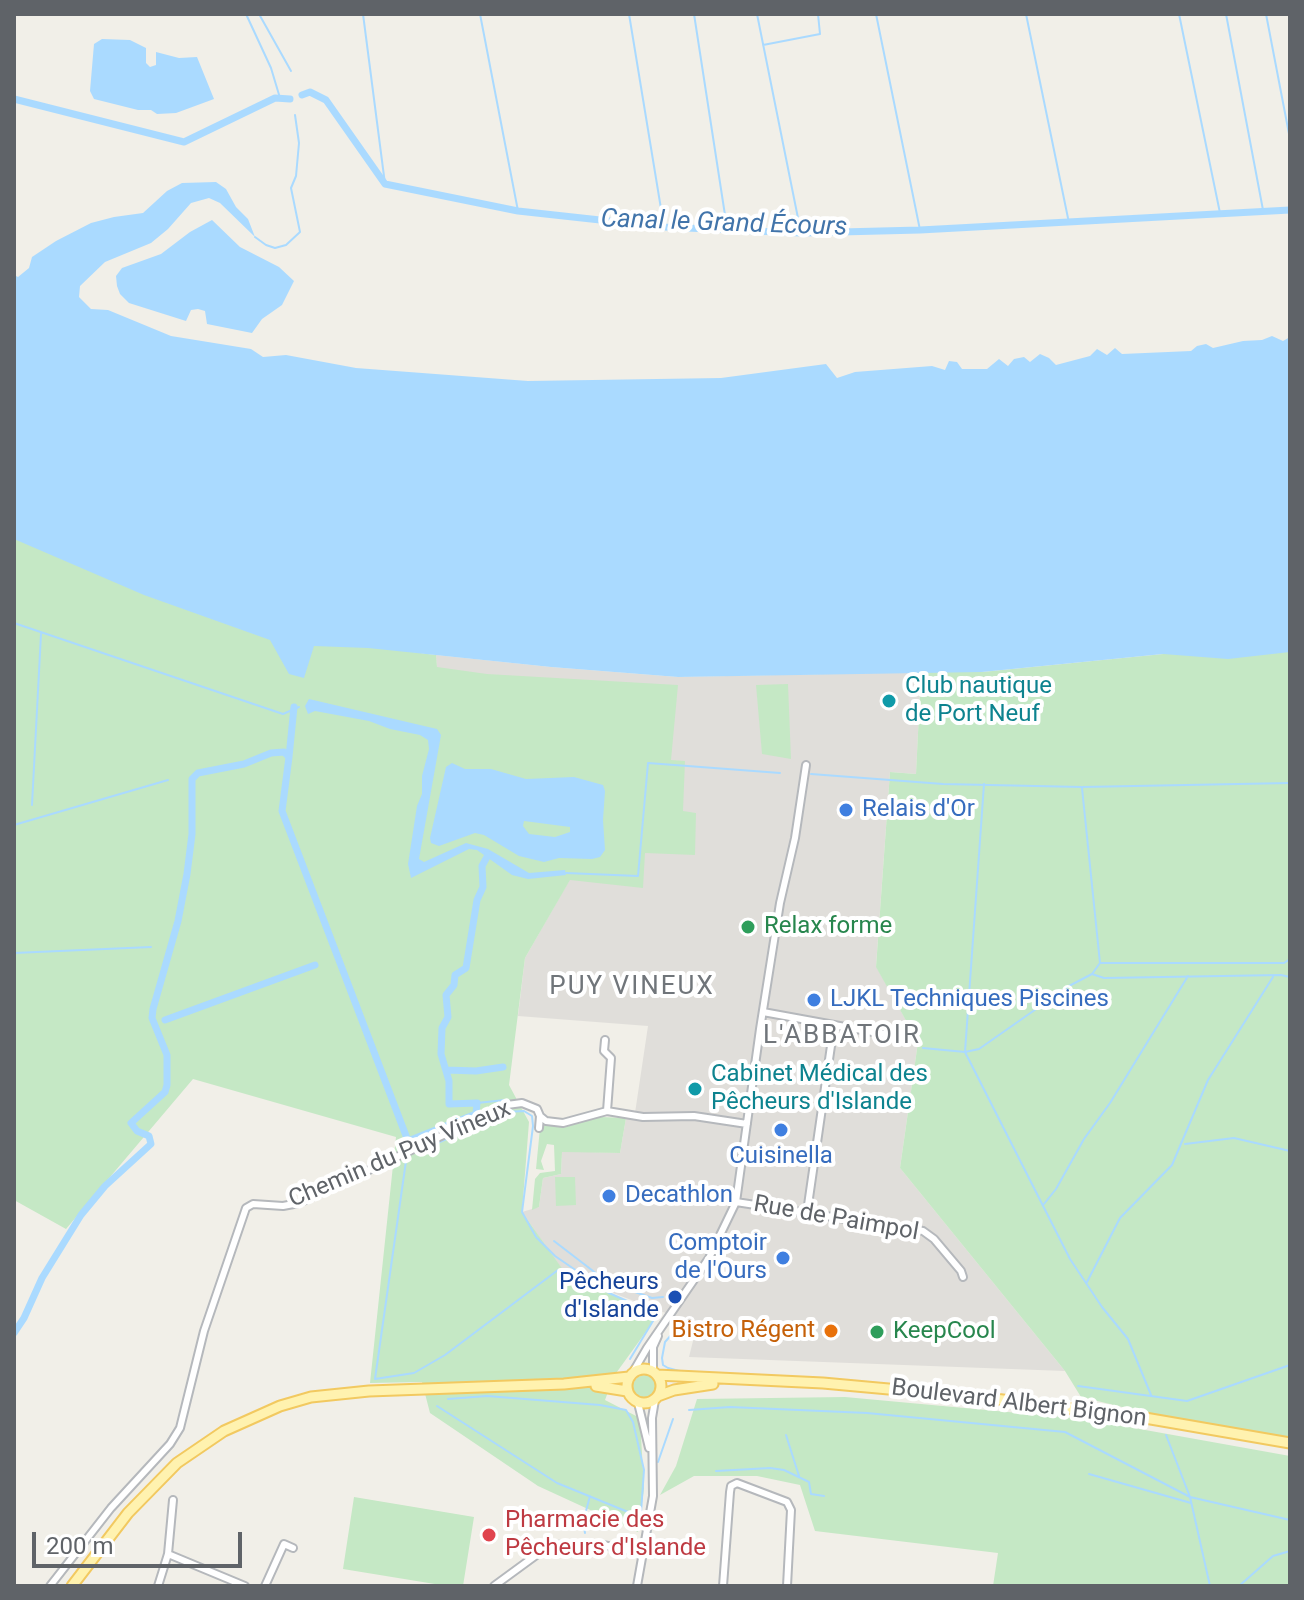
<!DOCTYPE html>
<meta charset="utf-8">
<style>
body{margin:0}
#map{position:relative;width:1304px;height:1600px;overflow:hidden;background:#f1efe8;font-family:Roboto,sans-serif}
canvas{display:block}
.frame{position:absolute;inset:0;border:16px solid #5f6368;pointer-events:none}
.scale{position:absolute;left:32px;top:1532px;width:210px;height:36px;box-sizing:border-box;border:4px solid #5f6368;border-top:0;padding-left:10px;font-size:24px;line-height:28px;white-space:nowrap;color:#5f6368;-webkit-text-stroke:6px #fff;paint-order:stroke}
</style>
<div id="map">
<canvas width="1304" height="1600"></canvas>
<div class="frame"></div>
<div class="scale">200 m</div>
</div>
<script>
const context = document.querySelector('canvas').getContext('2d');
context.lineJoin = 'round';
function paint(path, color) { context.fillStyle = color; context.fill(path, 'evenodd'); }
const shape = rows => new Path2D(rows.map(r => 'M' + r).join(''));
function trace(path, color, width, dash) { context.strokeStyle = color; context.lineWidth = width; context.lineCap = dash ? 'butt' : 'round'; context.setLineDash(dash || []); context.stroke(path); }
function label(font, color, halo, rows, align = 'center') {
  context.font = font + ' Roboto,sans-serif'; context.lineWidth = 8; context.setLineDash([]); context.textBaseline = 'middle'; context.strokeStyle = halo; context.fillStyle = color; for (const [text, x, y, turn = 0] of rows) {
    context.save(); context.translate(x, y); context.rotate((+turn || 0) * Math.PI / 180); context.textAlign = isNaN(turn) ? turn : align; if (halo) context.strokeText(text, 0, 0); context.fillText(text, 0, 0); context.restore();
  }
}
paint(shape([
 [436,655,551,667,678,677,921,672,916,774,890,772,876,966,918,1042,900,1168,1065,1371,689,1357,697,1325,566,1275,522,1212,539,1207,543,1178,561,1174,562,1151,620,1153,626,1118,635,1113,648,1026,518,1016,525,958,570,879,442,760]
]), '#e0deda');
paint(shape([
 [14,505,303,638,436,655,437,667,487,674,678,685,671,760,685,761,683,811,696,813,695,855,645,853,643,888,570,880,525,958,509,1085,529,1122,522,1212,566,1274,658,1315,614,1376,605,1400,640,1418,644,1489,638,1532,538,1486,430,1413,422,1382,370,1383,396,1137,193,1079,66,1229,14,1200],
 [1290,650,1290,1448,1081,1397,1065,1371,900,1168,918,1042,876,967,890,772,916,774,921,672,982,672,1163,654],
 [788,684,791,759,762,754,756,685],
 [601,1117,626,1118,620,1153,562,1152,561,1174,543,1178,539,1207,532,1210,535,1179,540,1173,555,1171,554,1145,547,1144,541,1161,544,1170,536,1169,540,1128,544,1125,564,1127],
 [555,1177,575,1177,576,1205,556,1206],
 '633 1387a12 12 0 1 1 24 0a12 12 0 1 1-24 0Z',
 [845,1397,1084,1419,1290,1456,1290,1586,993,1586,998,1553,815,1531,800,1485,757,1476,694,1476,660,1495,676,1466,697,1399],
 [354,1497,474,1517,463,1586,447,1586,343,1569]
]), '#c5e8c5');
paint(shape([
 [102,39,130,40,146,48,146,63,150,67,156,65,156,52,179,58,197,57,214,99,176,113,157,114,151,110,138,110,94,99,90,91,94,44],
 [216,182,226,189,236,207,248,219,255,237,220,203,209,198,191,203,168,229,151,243,105,262,80,286,79,297,91,309,108,310,171,336,251,349,263,357,286,355,356,368,528,381,721,378,826,364,837,378,855,372,932,366,945,370,949,361,957,362,962,369,987,369,999,359,1008,366,1014,359,1024,357,1030,362,1040,354,1049,358,1056,365,1090,356,1097,349,1107,355,1115,348,1122,354,1191,351,1197,346,1206,344,1213,348,1243,341,1262,340,1272,336,1283,341,1290,337,1290,652,1228,659,1163,654,982,672,678,677,551,667,368,648,314,646,304,678,289,674,270,640,144,595,14,539,14,275,18,277,29,268,32,257,56,241,91,223,114,217,143,213,167,191,182,183],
 [212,220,240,247,279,267,294,281,282,305,262,319,252,333,207,324,205,311,198,309,191,310,186,321,129,303,120,294,117,286,116,276,122,268,161,254,190,232],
 [309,699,437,729,441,735,419,859,424,862,466,843,488,849,529,873,565,870,566,875,528,879,512,875,477,850,469,849,411,878,408,864,417,806,422,794,422,776,429,749,428,740,420,735,390,729,369,721,315,711,308,714,305,706],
 [452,763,465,769,491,769,526,779,574,777,603,785,605,791,603,820,605,850,600,857,592,859,559,858,544,862,519,856,484,835,475,833,439,846,431,843,430,838,446,767],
 [524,821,570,827,570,832,555,837,529,834,523,826]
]), '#aadaff');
trace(shape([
 [246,14,271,68,280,98],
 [259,14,291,71],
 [363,14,385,184],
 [480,14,518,211],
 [629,14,664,227],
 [694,14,727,228],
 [757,14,801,233],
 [876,14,920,230],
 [1026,14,1069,223],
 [1179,14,1220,213],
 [1226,14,1263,210],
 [1266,14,1290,139],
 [763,45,820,34,818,14],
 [255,237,266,245,275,248,286,245,300,232,291,188,296,176,299,143,295,115],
 [14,623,283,714,299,707],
 [811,774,943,784,1082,787,1290,783],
 [984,784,965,1052,1070,1259,1102,1307,1128,1339,1151,1395],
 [32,805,41,634],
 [14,825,168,780],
 [566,873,638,876,648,763,780,773],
 [14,953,151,947],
 [1101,963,1284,963,1290,959],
 [1092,974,1104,978,1281,975,1290,977],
 [923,1048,965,1052,979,1049,1069,986,1092,974,1100,963,1082,788],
 [477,1103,505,1100,512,1111],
 [1185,1144,1234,1138,1290,1151],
 [420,1151,506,1112,524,1111,532,1116,533,1126,522,1212,536,1237,555,1256,609,1293,652,1312,653,1321,630,1359],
 [406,1161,375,1379,414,1373,445,1355,558,1270],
 [1044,1204,1056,1189,1084,1139,1110,1103,1188,976],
 [554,1241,597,1274,618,1286,652,1298,663,1297],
 [1087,1282,1120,1218,1172,1165,1208,1080,1273,977],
 [680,1325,665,1342,662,1358,663,1365,668,1368,683,1372],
 [1078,1386,1187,1401,1290,1365],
 [448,1399,487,1396,600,1405,626,1410,633,1422,644,1470,641,1512],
 [437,1406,557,1483,628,1512],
 [689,1410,730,1407,867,1413,1065,1432,1190,1497,1290,1520],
 [786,1435,799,1476],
 [1166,1435,1190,1497,1210,1586],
 [658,1462,673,1419],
 [716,1471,770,1468,784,1470,809,1482,811,1494,824,1496],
 [1089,1474,1191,1503],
 [585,1533,583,1522,590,1496],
 [1239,1586,1273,1556,1290,1551]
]), '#aadaff', 2);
trace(shape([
 [302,95,310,92,326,100,385,184,518,211,664,227,801,233,920,230,1290,210],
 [14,99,184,142,275,98,290,99],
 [289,757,294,707],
 [165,1020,315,965],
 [446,1070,476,1071,503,1067],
 [14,1333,24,1318,42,1278,81,1215,105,1186,151,1144,149,1136,137,1131,131,1123,165,1092,167,1085,167,1055,152,1018,153,1009,178,921,187,874,192,834,192,779,198,773,244,764,271,753,284,752,289,757,282,811,408,1141,476,1114,477,1103,449,1104,449,1081,441,1054,442,1028,448,1017,446,995,454,985,455,975,466,968,477,900,483,887,482,866,488,855]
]), '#aadaff', 7);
const minor = shape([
 [763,1012,889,1035],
 [605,1040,604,1051,611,1058,607,1111],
 [540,1116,546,1121,563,1123,607,1111,643,1117,694,1116,747,1124],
 [736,1202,923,1231,934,1239,961,1271,963,1277],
 [807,1212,834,1025],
 [653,1371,653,1347,658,1336],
 [633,1372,647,1348,709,1258,736,1202,760,1029,780,903,795,838,806,765],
 [638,1403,649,1448],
 [168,1554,245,1586],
 [50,1586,111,1508,170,1444,180,1428,204,1331,246,1208,253,1204,283,1206,299,1203,507,1105,522,1103,537,1109,540,1116,539,1128],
 [158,1586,168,1554,173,1500],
 [265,1586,284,1544,293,1548],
 [494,1586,550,1545,598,1544,642,1553],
 [637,1586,653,1496,652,1418,655,1400],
 [723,1586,730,1492,731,1486,737,1483,787,1502,791,1510,787,1586]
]);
const primary = shape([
 '627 1386a17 17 0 1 1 34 0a17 17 0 1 1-34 0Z',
 [657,1375,823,1383,987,1398,1145,1418,1290,1443],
 [596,1386,627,1391],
 [658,1396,674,1390,713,1384],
 [72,1586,128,1513,177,1463,224,1431,280,1406,311,1397,369,1391,564,1384,629,1377]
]);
trace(minor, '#b5b8bc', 10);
trace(primary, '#f2c960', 13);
trace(minor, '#fff', 6);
trace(primary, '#fff2af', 9);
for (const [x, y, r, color] of [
 [889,701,8,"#0f9aa8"],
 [846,810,8,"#3f7fe0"],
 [748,927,8,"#2e9e5b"],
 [814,1000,8,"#3f7fe0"],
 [695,1089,8,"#0f9aa8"],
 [781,1130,8,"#3f7fe0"],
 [609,1196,8,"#3f7fe0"],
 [783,1258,8,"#3f7fe0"],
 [675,1297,8,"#1a4fb4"],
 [831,1331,8,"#e8710a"],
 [877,1332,8,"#2e9e5b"],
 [489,1535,8,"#e0444e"]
]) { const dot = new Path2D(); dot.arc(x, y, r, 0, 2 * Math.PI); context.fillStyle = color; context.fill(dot); trace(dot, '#fff', 3); }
label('24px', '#0d838f', '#fff', [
 ["Club nautique",905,687],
 ["de Port Neuf",905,715],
 ["Cabinet Médical des",711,1075],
 ["Pêcheurs d'Islande",711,1103]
], 'left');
label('24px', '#366cbe', '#fff', [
 ["Relais d'Or",862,810],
 ["LJKL Techniques Piscines",830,1000],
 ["Cuisinella",781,1157,"center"],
 ["Decathlon",625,1196],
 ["Comptoir",767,1244,"right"],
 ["de l'Ours",767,1272,"right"]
], 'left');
label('24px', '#27864d', '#fff', [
 ["Relax forme",764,927],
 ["KeepCool",893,1332]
], 'left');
label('24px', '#5f6368', '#fff', [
 ["Chemin du Puy Vineux",400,1155,-23],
 ["Rue de Paimpol",836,1219,10],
 ["Boulevard Albert Bignon",1019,1404,7]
]);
label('24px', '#164399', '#fff', [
 ["Pêcheurs",659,1283],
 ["d'Islande",659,1311]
], 'right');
label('24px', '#c56008', '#fff', [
 ["Bistro Régent",815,1331]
], 'right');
label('24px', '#be3a42', '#fff', [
 ["Pharmacie des",505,1521],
 ["Pêcheurs d'Islande",505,1549]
], 'left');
label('italic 26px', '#4174aa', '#fff', [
 ["Canal le Grand Écours",724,224,2]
]);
context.letterSpacing = '2px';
label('26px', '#70757a', '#fff', [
 ["PUY VINEUX",632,987],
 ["L'ABBATOIR",842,1036]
]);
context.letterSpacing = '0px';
</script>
